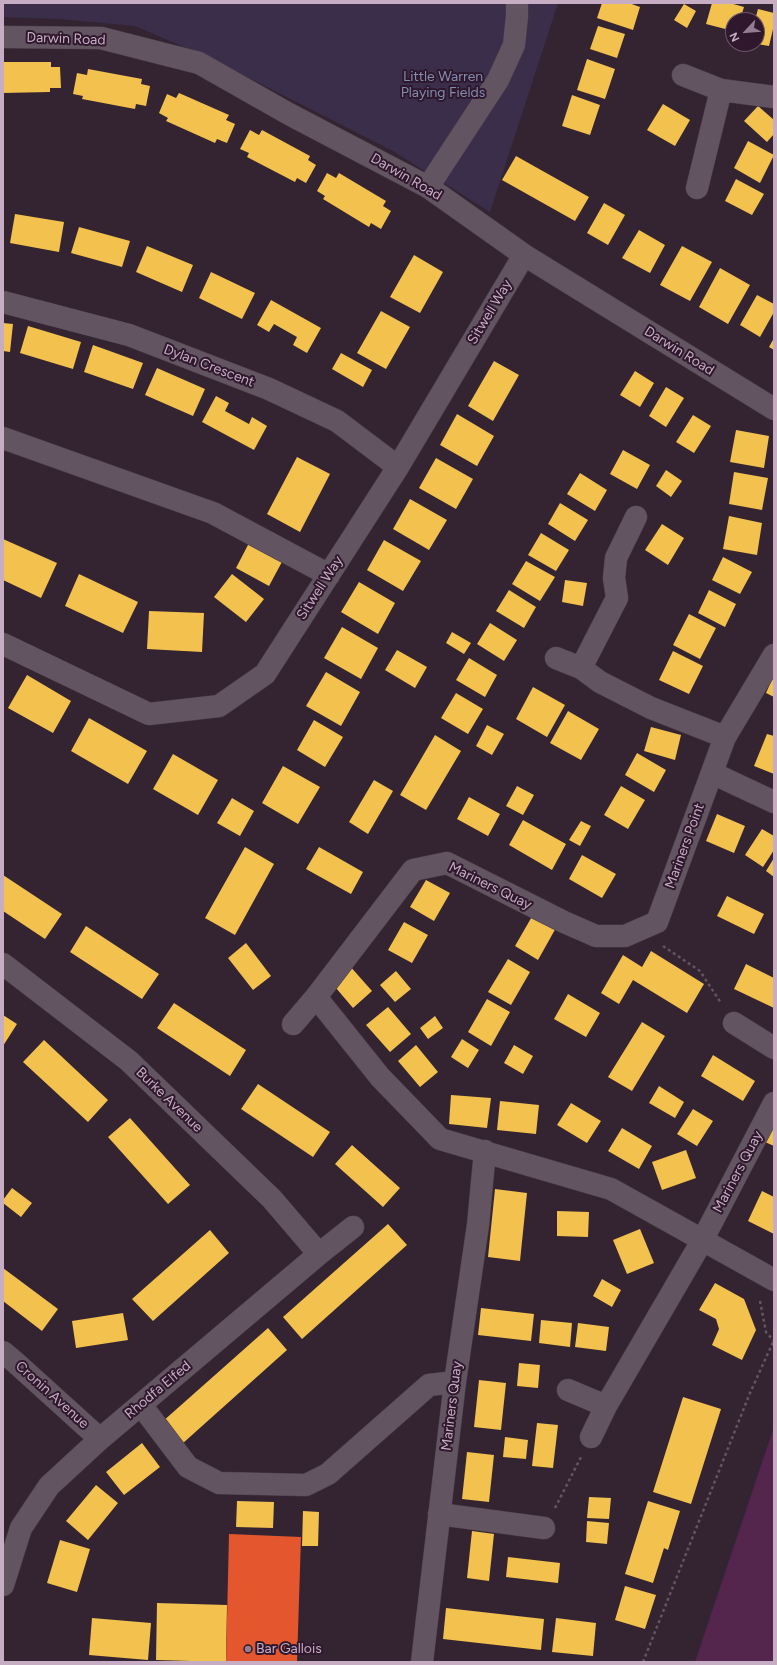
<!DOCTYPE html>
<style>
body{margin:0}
#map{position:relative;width:777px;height:1665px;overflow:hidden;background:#342432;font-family:Figtree,sans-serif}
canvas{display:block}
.frame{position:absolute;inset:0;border:4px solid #c7adc4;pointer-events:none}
.north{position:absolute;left:725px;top:12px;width:40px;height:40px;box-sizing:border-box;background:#2f182d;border:1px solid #6c5469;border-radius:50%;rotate:244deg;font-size:11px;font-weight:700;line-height:16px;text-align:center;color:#c7adc4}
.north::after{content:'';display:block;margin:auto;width:14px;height:18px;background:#947d91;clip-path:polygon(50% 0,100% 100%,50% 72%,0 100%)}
</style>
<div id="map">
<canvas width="777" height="1665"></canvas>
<div class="frame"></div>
<div class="north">N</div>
</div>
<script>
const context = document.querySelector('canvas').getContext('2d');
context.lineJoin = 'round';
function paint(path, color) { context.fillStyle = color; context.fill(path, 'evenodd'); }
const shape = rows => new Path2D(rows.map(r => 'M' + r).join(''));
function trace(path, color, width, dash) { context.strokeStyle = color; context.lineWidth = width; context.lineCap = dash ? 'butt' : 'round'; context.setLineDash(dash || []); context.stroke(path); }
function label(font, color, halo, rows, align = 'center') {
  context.font = font + ' Figtree,sans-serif'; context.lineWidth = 4; context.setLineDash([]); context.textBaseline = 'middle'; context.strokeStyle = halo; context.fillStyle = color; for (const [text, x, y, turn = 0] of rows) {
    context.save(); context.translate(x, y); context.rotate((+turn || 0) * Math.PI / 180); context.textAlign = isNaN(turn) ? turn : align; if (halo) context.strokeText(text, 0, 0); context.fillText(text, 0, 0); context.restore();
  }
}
paint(shape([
 [3,3,558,3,490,212,393,151,210,58,135,26,60,19,3,17]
]), '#3b2e4a');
paint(shape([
 [774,1427,774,1662,695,1662]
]), '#54264e');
paint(shape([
 [602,3,629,3,640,7,633,30,597,18],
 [712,3,730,3,744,7,740,20,733,20,733,31,706,24],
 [684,4,696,11,687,28,674,20],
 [758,9,774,13,774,25,769,46,757,44,757,20,755,20],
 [598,26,625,34,617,58,590,49],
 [587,59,615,69,605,99,577,90],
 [3,62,51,62,51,67,60,67,61,88,50,88,50,92,3,93],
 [88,69,142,79,141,84,150,86,146,106,136,104,135,109,82,99,83,96,73,94,77,73,87,75],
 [179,93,229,115,226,120,235,124,227,143,217,139,215,143,166,121,168,118,159,113,167,94,176,98],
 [572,95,600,105,590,135,562,126],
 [663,104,690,120,675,146,647,130],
 [758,106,774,120,774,134,767,142,744,121],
 [250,130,259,135,262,130,310,156,308,160,316,165,306,183,297,178,295,182,247,157,249,153,240,149],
 [748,141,774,155,760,183,734,168],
 [516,156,589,197,575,221,502,180],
 [327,173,336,178,339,173,386,201,383,206,391,211,381,229,371,223,369,227,323,199,325,196,317,191],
 [736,179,764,194,752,215,725,201],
 [604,203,625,215,608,245,587,233],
 [15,214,64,222,59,252,10,243],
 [79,227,130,241,122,267,71,253],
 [639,230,665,245,650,273,622,258],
 [147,246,193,265,182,292,136,272],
 [682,246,712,262,690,301,660,285],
 [414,255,443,272,420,313,390,297],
 [720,268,750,285,728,324,699,307],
 [211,272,255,293,242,319,199,298],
 [757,295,774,304,774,312,760,337,740,325],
 [271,300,321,328,307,353,293,345,297,337,274,324,269,332,257,325],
 [381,311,410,327,386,369,357,353],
 [3,323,13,324,10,352,3,351],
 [28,326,81,342,73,369,20,353],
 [774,338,774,350,769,347],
 [93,345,143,363,133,389,84,372],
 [341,353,372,370,363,387,332,369],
 [494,361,519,375,493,421,468,406],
 [157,368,205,389,193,416,145,395],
 [635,371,654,383,640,407,620,395],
 [666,387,684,398,666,427,649,416],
 [216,396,229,403,225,411,249,424,252,417,267,426,254,450,202,422],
 [457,414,494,436,477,466,440,445],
 [693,415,711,426,694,453,676,442],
 [736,430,769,436,764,468,730,462],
 [623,450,650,465,637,489,610,474],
 [297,457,330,474,300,532,267,514],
 [436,458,473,479,456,509,419,488],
 [666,470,682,481,671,497,656,486],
 [734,472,768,478,762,510,729,504],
 [580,473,607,490,595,511,567,494],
 [410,499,447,520,429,550,393,529],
 [560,503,588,520,575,541,548,524],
 [729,516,762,523,757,555,723,549],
 [662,524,684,538,668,565,645,550],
 [541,533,569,550,556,571,528,555],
 [3,539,57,563,41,598,3,580],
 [384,540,421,561,403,591,367,570],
 [249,543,283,560,269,586,236,568],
 [723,557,752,572,740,594,712,580],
 [526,561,555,577,540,601,512,584],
 [79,574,138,602,123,633,65,606],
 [232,574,264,599,246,622,214,597],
 [565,580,587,583,583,606,562,602],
 [359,582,395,603,378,634,341,612],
 [509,590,536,607,524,628,496,611],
 [709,590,736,604,725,627,698,613],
 [149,611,204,613,202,652,147,649],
 [689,614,716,628,700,659,673,645],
 [490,623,517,640,504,661,477,644],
 [342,627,378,648,361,679,324,658],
 [452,632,471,643,464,654,446,643],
 [397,650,427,667,415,688,385,670],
 [673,651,703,666,689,694,659,680],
 [469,658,497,675,485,697,456,680],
 [326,672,360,692,341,726,306,706],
 [27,675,71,701,53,733,8,708],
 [774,675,774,697,766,693],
 [533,687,565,705,547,737,516,719],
 [456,693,483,709,468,734,441,718],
 [568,711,599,729,581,760,550,743],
 [89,718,147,751,128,784,71,751],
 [314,720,343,737,325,767,297,750],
 [487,725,504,734,492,755,476,746],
 [651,727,681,735,675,760,644,751],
 [767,734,774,736,774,774,754,766],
 [435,735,461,751,426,810,400,795],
 [637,753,666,770,654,792,625,775],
 [173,754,218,780,198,815,153,789],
 [283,766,320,787,298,824,262,803],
 [374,780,393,791,368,834,349,822],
 [517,786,534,795,523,815,506,806],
 [621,786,645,800,628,829,604,815],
 [469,797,500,814,488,836,457,819],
 [232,798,254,811,240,836,217,823],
 [717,814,745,826,734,853,706,841],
 [523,820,566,844,552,870,509,845],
 [581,821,591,826,580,846,569,840],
 [762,829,774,836,774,850,763,867,745,855],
 [245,847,274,864,235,935,205,918],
 [319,847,363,872,351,894,306,869],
 [582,855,616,874,602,898,569,879],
 [774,858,774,877,766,871],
 [3,875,62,914,45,939,3,911],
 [426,880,450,893,434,921,410,907],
 [727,896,764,914,754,934,717,916],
 [534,913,557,926,538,960,515,946],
 [404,922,428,935,412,963,388,950],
 [86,926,159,974,142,999,70,952],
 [246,943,271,976,253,990,228,958],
 [651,951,704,984,687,1013,633,980,619,1004,601,993,623,955,642,967],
 [508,959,530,972,511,1005,488,992],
 [746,964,774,978,774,1008,734,989],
 [349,965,372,991,353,1008,330,981],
 [396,971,411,989,395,1002,380,985],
 [568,994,600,1013,586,1037,554,1019],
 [487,999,510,1012,491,1046,468,1032],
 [174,1003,246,1050,230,1076,157,1028],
 [388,1007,411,1034,390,1052,366,1025],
 [3,1015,17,1024,3,1046],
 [435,1016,443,1028,428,1039,420,1028],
 [642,1022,665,1036,632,1091,608,1077],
 [462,1039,479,1050,468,1068,451,1057],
 [44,1040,108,1100,88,1122,23,1062],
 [416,1045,438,1072,420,1087,398,1061],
 [514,1045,533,1056,523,1074,504,1063],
 [713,1055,755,1081,743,1101,701,1076],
 [258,1084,330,1132,313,1157,241,1109],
 [659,1086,684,1102,675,1118,649,1103],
 [451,1095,491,1098,487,1128,449,1124],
 [500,1101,539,1105,536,1134,497,1130],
 [571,1103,601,1121,587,1143,557,1125],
 [693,1109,713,1121,697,1146,677,1134],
 [130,1118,190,1185,168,1204,108,1137],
 [774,1126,774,1146,765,1142],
 [622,1128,652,1146,639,1169,608,1151],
 [352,1145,400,1188,383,1207,335,1164],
 [686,1150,696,1178,662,1190,652,1162],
 [12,1188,32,1203,21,1217,3,1203,3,1200],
 [495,1189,527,1193,520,1261,488,1257],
 [762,1191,774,1197,774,1234,748,1221],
 [557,1211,589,1212,588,1237,557,1236],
 [388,1224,407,1245,302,1339,283,1317],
 [640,1229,654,1263,627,1274,613,1240],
 [210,1230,229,1253,153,1321,132,1299],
 [3,1268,58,1309,42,1331,3,1301],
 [602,1279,621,1290,612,1307,593,1296],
 [715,1283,744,1299,756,1330,742,1360,712,1345,719,1329,716,1319,699,1310],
 [481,1308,534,1314,531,1341,478,1335],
 [123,1313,128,1340,76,1348,72,1321],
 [541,1320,572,1323,570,1347,539,1343],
 [578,1323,609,1327,606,1351,575,1347],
 [268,1328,287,1350,182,1444,162,1422],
 [519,1363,540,1365,538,1388,517,1386],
 [479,1380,506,1383,501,1430,474,1427],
 [683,1397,721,1409,691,1504,653,1492],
 [537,1423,558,1425,553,1468,532,1466],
 [505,1437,528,1440,526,1459,503,1457],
 [142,1443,160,1467,124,1495,106,1472],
 [467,1452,494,1455,489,1502,462,1499],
 [96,1485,118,1503,88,1540,66,1521],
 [589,1497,611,1498,609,1519,587,1518],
 [237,1501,274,1502,273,1528,236,1527],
 [648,1501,680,1511,668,1550,664,1548,653,1583,625,1574],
 [303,1511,319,1512,318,1546,302,1546],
 [587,1521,609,1523,607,1544,586,1542],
 [472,1531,494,1534,489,1581,467,1578],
 [60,1540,90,1549,77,1592,47,1583],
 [508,1557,560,1563,558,1583,506,1577],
 [625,1586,656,1595,645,1629,615,1620],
 [157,1603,227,1605,226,1662,156,1660],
 [446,1608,544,1619,541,1650,443,1639],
 [92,1618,151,1623,148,1660,89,1655],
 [556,1618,596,1623,593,1656,552,1652]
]), '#f2c14e');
paint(shape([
 [229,1534,301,1537,297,1662,226,1662]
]), '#e4572e');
const minor = shape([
 [3,37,101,38,199,63,289,114,428,187,524,255,774,409],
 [683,75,721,90,774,97],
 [428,187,498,80,514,45,517,16,517,3],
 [697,188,721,90],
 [3,302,129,335,269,389,337,421,398,467],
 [3,438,213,513,329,575],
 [3,644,149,714,219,706,265,674,398,467,524,255],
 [556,658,581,668,600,682,651,708,725,737],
 [581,668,617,598,614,578,616,558,636,517],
 [712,773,774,802],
 [3,964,129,1061,272,1199,319,1254],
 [316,997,380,1077,440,1139,611,1189,774,1280],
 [734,1023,774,1048],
 [293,1024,316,997,413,870,447,863,564,922,596,936,625,936,657,922,725,737,774,655],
 [3,1352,16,1363,100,1439],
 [568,1390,606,1406],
 [141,1405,188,1467,219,1483,306,1485,328,1474,429,1385,455,1382],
 [591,1437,606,1406,702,1241,774,1103],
 [439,1514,544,1528],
 [3,1585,21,1528,49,1486,100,1439,319,1254,353,1227],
 [422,1662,455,1382,478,1225,485,1151]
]);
trace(minor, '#4c3f4a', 23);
trace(shape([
 [663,946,700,971,721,1003],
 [760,1301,766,1332,774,1341],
 [555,1508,581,1457],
 [643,1662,750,1393,774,1340]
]), '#615561', 2.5, [3, 3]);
trace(minor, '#625461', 22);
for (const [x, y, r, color] of [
 [248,1649,4,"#947d91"]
]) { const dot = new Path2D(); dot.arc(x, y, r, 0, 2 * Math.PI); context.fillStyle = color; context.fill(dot); trace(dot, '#2f182d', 1.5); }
label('14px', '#c7adc4', '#2f182d', [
 ["Darwin Road",66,39,2],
 ["Darwin Road",406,177,30],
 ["Sitwell Way",490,312,-59],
 ["Darwin Road",679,351,32],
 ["Dylan Crescent",209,366,21],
 ["Sitwell Way",320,588,-57],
 ["Mariners Point",685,846,-70],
 ["Mariners Quay",490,886,26],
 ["Burke Avenue",169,1100,44],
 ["Mariners Quay",738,1172,-62],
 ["Rhodfa Elfed",158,1390,-40],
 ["Cronin Avenue",52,1395,42],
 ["Mariners Quay",452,1406,-83]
]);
label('14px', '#818dae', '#2f182d', [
 ["Little Warren",443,77],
 ["Playing Fields",443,93]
]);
label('14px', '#c7adc4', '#2f182d', [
 ["Bar Gallois",256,1649]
], 'left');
</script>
